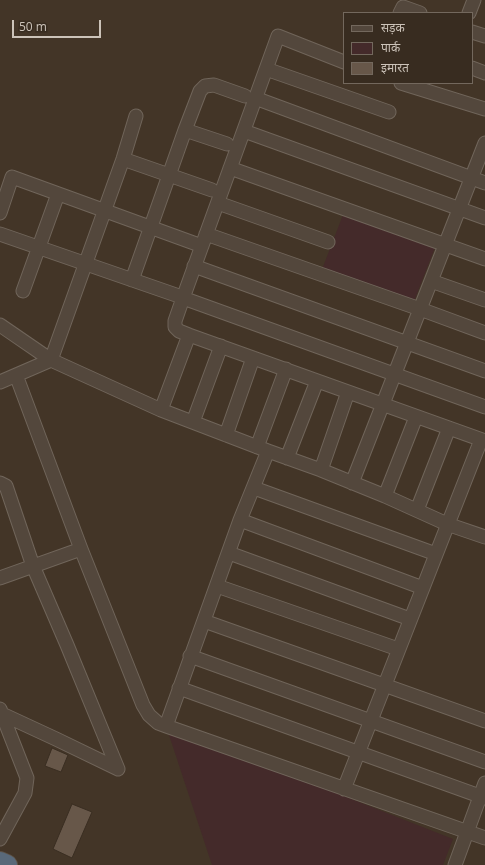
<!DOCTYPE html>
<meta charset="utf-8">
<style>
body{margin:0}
#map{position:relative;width:485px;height:865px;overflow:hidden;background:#433527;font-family:"Open Sans","Noto Sans Devanagari",sans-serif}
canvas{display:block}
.legend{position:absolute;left:343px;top:12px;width:130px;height:72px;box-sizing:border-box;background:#382c20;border:1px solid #73685d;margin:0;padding:5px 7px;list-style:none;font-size:12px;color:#ccc3b9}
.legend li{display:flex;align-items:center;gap:8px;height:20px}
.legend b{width:20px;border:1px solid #73685d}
.scale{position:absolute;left:12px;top:20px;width:89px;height:18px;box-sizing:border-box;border:2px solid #ccc3b9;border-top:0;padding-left:5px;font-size:12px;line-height:14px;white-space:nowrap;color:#ccc3b9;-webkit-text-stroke:3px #382c20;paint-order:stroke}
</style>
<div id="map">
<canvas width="485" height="865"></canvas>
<ul class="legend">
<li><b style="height:5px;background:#53473c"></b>सड़क</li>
<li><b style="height:11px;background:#442a2a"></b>पार्क</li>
<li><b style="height:11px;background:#675749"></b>इमारत</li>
</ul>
<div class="scale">50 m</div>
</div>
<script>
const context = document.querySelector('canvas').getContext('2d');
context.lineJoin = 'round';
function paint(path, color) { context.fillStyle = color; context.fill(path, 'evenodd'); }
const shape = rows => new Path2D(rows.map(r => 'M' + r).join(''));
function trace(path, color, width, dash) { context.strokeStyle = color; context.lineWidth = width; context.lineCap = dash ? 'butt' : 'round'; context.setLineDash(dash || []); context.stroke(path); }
paint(shape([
 [346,207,438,240,413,304,321,272],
 [166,726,453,839,443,865,212,865]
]), '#442a2a');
const building = shape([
 [52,748,68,755,61,772,45,766,52,748],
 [72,804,92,812,72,858,53,849,72,804]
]);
paint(building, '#675749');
trace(building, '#3a2e22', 1);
const minor = shape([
 [400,13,403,7,420,13],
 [469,13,474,0],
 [472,32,485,36],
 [344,62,278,36,183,298,175,321,175,327,179,331,189,335,485,441],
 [472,68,485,73],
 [266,69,389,112],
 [401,83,485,109],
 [255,98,485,183],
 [185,130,227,144],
 [244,131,485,218],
 [123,159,212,190],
 [230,168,485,259],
 [218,203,328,242],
 [0,213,12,177,202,246],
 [0,234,176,295],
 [206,234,420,309,485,333],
 [194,266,485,371],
 [132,280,185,130,200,91,205,86,214,85,245,96],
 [431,281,485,300],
 [23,291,58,194],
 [183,298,485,407],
 [0,325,51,360,161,410,268,451,321,470,385,496,447,524,485,537],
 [16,375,81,549,143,705,149,715,158,723,166,726,485,838],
 [0,382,51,360,123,159,136,116],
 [161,410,189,335],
 [193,422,221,346],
 [226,435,253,358],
 [257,447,286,369],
 [287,458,317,381],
 [321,470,348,392],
 [0,483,6,486,33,566,67,645,118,769],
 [352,483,485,143],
 [254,488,436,554],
 [385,496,416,417],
 [417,510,449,428],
 [240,520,423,588],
 [229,553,410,619],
 [0,578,81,549],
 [217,586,398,649],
 [204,621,485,721],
 [190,656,485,762],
 [179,688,485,798],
 [0,709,27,778,25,793,0,839],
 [2,714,56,739,118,769],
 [166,726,240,520,268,451],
 [344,789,481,440],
 [455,865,485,783]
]);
const highway = shape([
 [0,862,7,865]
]);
trace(minor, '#70655a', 15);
trace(highway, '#5d5246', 22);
trace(minor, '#53473c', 13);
trace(highway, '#596979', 20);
</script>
